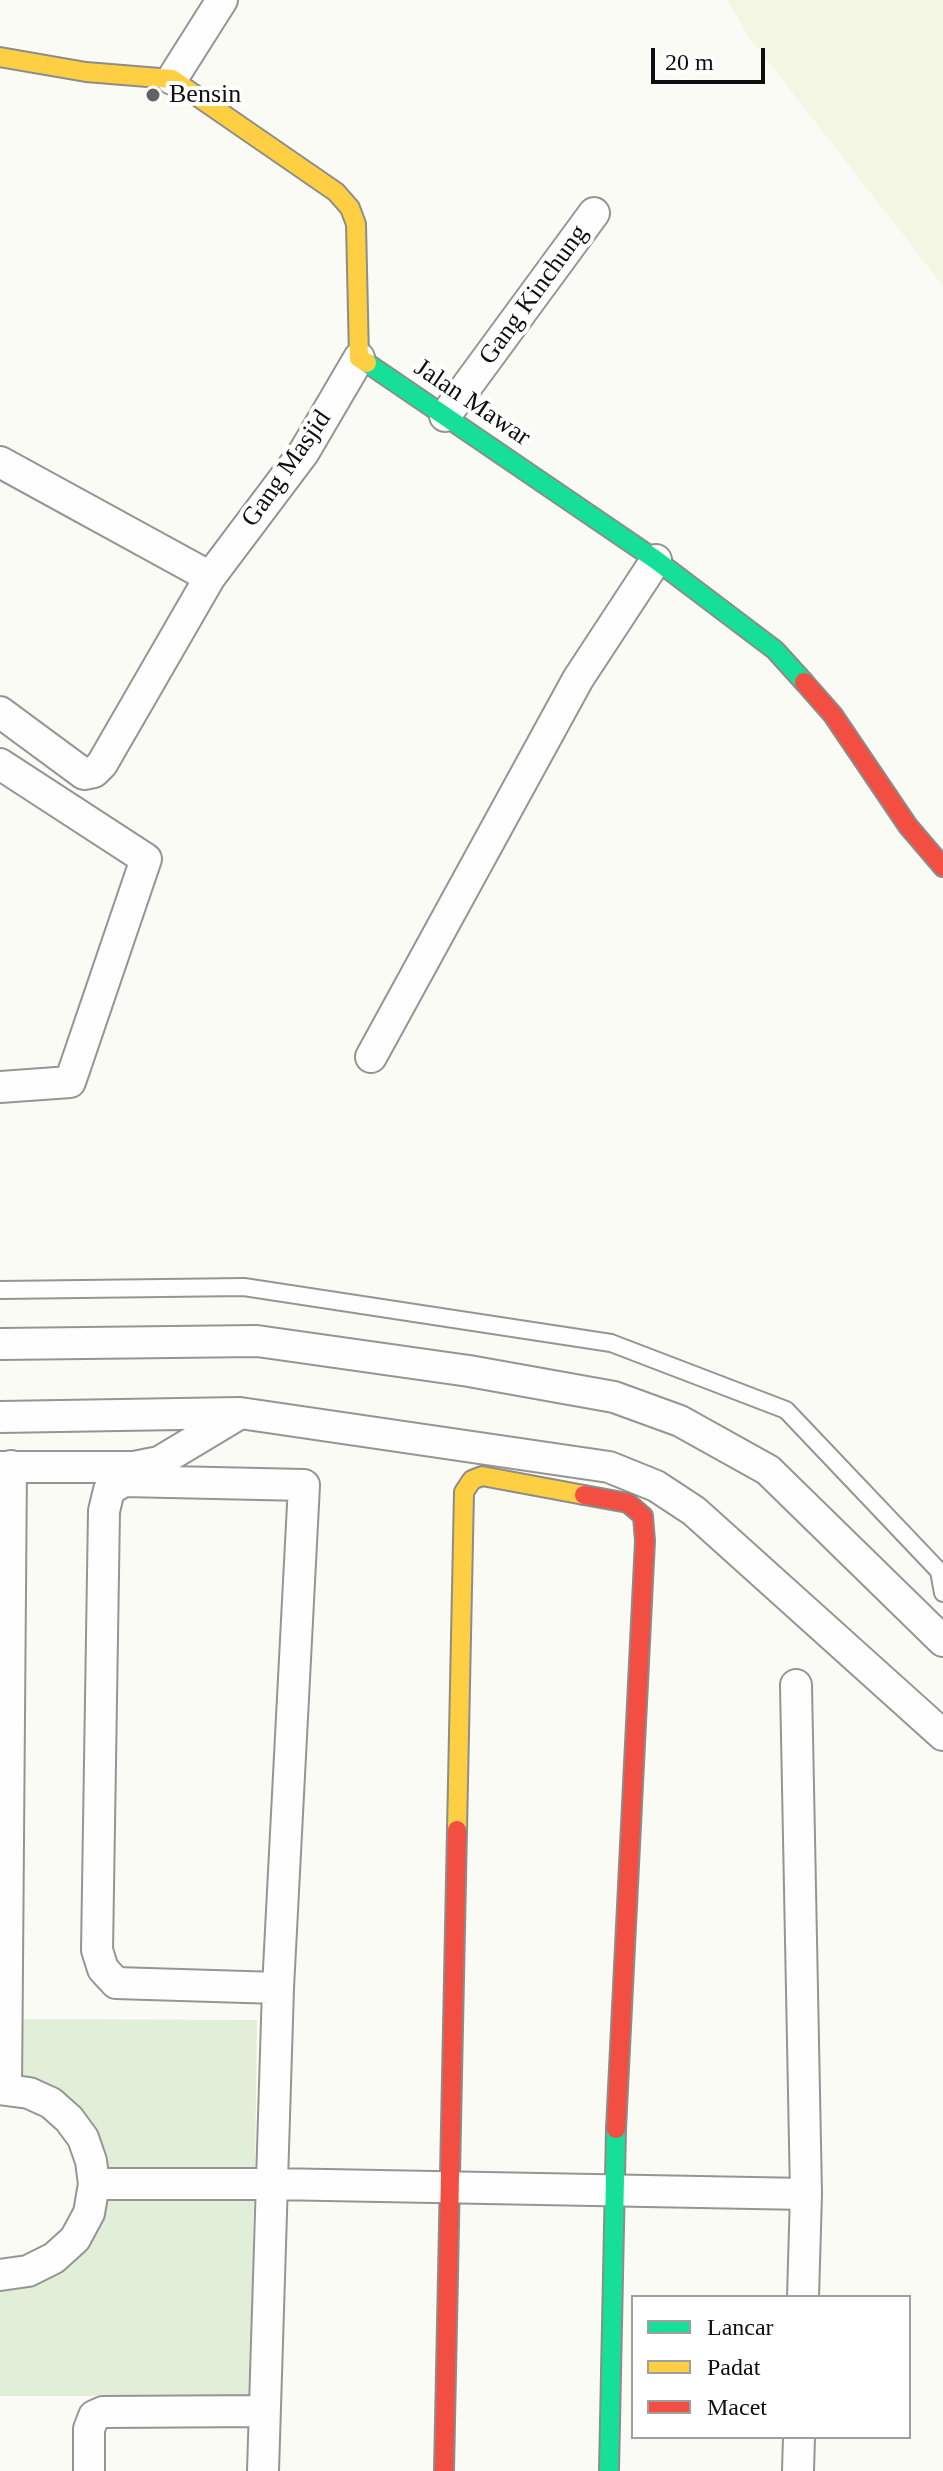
<!DOCTYPE html>
<style>
body{margin:0}
#map{position:relative;width:943px;height:2471px;overflow:hidden;background:#fbfbf6;font-family:Georgia,serif}
canvas{display:block}
.legend{position:absolute;left:631px;top:2295px;width:280px;height:144px;box-sizing:border-box;background:#fff;border:2px solid #9f9f9f;margin:0;padding:10px 14px;list-style:none;font-size:24px;color:#0f0f0f}
.legend li{display:flex;align-items:center;gap:16px;height:40px}
.legend b{width:40px;border:2px solid #9f9f9f}
.scale{position:absolute;left:651px;top:48px;width:114px;height:36px;box-sizing:border-box;border:4px solid #0f0f0f;border-top:0;padding-left:10px;font-size:24px;line-height:28px;white-space:nowrap;color:#0f0f0f;-webkit-text-stroke:6px #fff;paint-order:stroke}
</style>
<div id="map">
<canvas width="943" height="2471"></canvas>
<ul class="legend">
<li><b style="height:10px;background:#16e098"></b>Lancar</li>
<li><b style="height:10px;background:#ffcf43"></b>Padat</li>
<li><b style="height:10px;background:#f24e42"></b>Macet</li>
</ul>
<div class="scale">20 m</div>
</div>
<script>
const context = document.querySelector('canvas').getContext('2d');
context.lineJoin = 'round';
function paint(path, color) { context.fillStyle = color; context.fill(path, 'evenodd'); }
const shape = rows => new Path2D(rows.map(r => 'M' + r).join(''));
function trace(path, color, width, dash) { context.strokeStyle = color; context.lineWidth = width; context.lineCap = dash ? 'butt' : 'round'; context.setLineDash(dash || []); context.stroke(path); }
function label(font, color, halo, rows, align = 'center') {
  context.font = font + ' Georgia,serif'; context.lineWidth = 8; context.setLineDash([]); context.textBaseline = 'middle'; context.strokeStyle = halo; context.fillStyle = color; for (const [text, x, y, turn = 0] of rows) {
    context.save(); context.translate(x, y); context.rotate((+turn || 0) * Math.PI / 180); context.textAlign = isNaN(turn) ? turn : align; if (halo) context.strokeText(text, 0, 0); context.fillText(text, 0, 0); context.restore();
  }
}
paint(shape([
 [727,0,943,0,943,286,749,37]
]), '#f4f6e4');
paint(shape([
 [16,2019,257,2020,255,2175,105,2173,16,2080],
 [104,2197,254,2197,250,2396,0,2396,0,2292,38,2281]
]), '#e1efd8');
const lane = shape([
 [0,1290,244,1287,611,1343,786,1410,939,1571,943,1593]
]);
const street = shape([
 [172,79,222,0],
 [445,416,594,213],
 [0,462,210,577],
 [0,712,84,774,94,772,102,764,210,577,304,452,359,358],
 [0,764,146,859,70,1082,0,1087],
 [371,1057,578,679,656,560],
 [0,1344,257,1341,469,1371,614,1397,680,1421,768,1470,943,1641],
 [0,1417,240,1413,609,1467,656,1486,694,1511,943,1735],
 [0,1467,134,1467,159,1462,239,1414],
 [796,1685,806,2194,803,2297],
 [0,2089,29,2093,51,2103,69,2119,83,2138,91,2161,94,2184,89,2213,75,2239,54,2258,28,2271,0,2275],
 [6,2089,11,1466],
 [94,2184,273,2184,806,2194],
 [89,2471,89,2429,94,2416,103,2412,263,2411],
 [263,2471,278,1988,304,1485,124,1481,109,1490,104,1511,97,1950,103,1969,116,1983,278,1988],
 [798,2471,799,2437]
]);
const fast = shape([
 [367,363,656,560,775,650,804,682],
 [609,2471,616,2129]
]);
const slow = shape([
 [0,57,86,72,172,79,336,192,350,208,356,224,359,358,367,363],
 [457,1830,464,1492,472,1480,482,1476,584,1495]
]);
const jam = shape([
 [804,682,833,715,908,826,943,867],
 [584,1495,628,1503,643,1516,645,1541,616,2129],
 [444,2471,457,1830]
]);
trace(lane, '#959593', 20);
trace(street, '#959593', 34);
trace(fast, '#8c8c8a', 22);
trace(slow, '#8c8c8a', 22);
trace(jam, '#8c8c8a', 22);
trace(lane, '#fefefe', 16);
trace(street, '#fefefe', 30);
trace(fast, '#16e098', 18);
trace(slow, '#ffcf43', 18);
trace(jam, '#f24e42', 18);
for (const [x, y, r, color] of [
 [153,95,8,"#626260"]
]) { const dot = new Path2D(); dot.arc(x, y, r, 0, 2 * Math.PI); context.fillStyle = color; context.fill(dot); trace(dot, '#fff', 3); }
label('26px', '#0f0f0f', '#fff', [
 ["Bensin",169,95]
], 'left');
label('26px', '#0f0f0f', '#fff', [
 ["Gang Kinchung",534,295,-54],
 ["Jalan Mawar",472,403,34],
 ["Gang Masjid",287,469,-55]
]);
</script>
